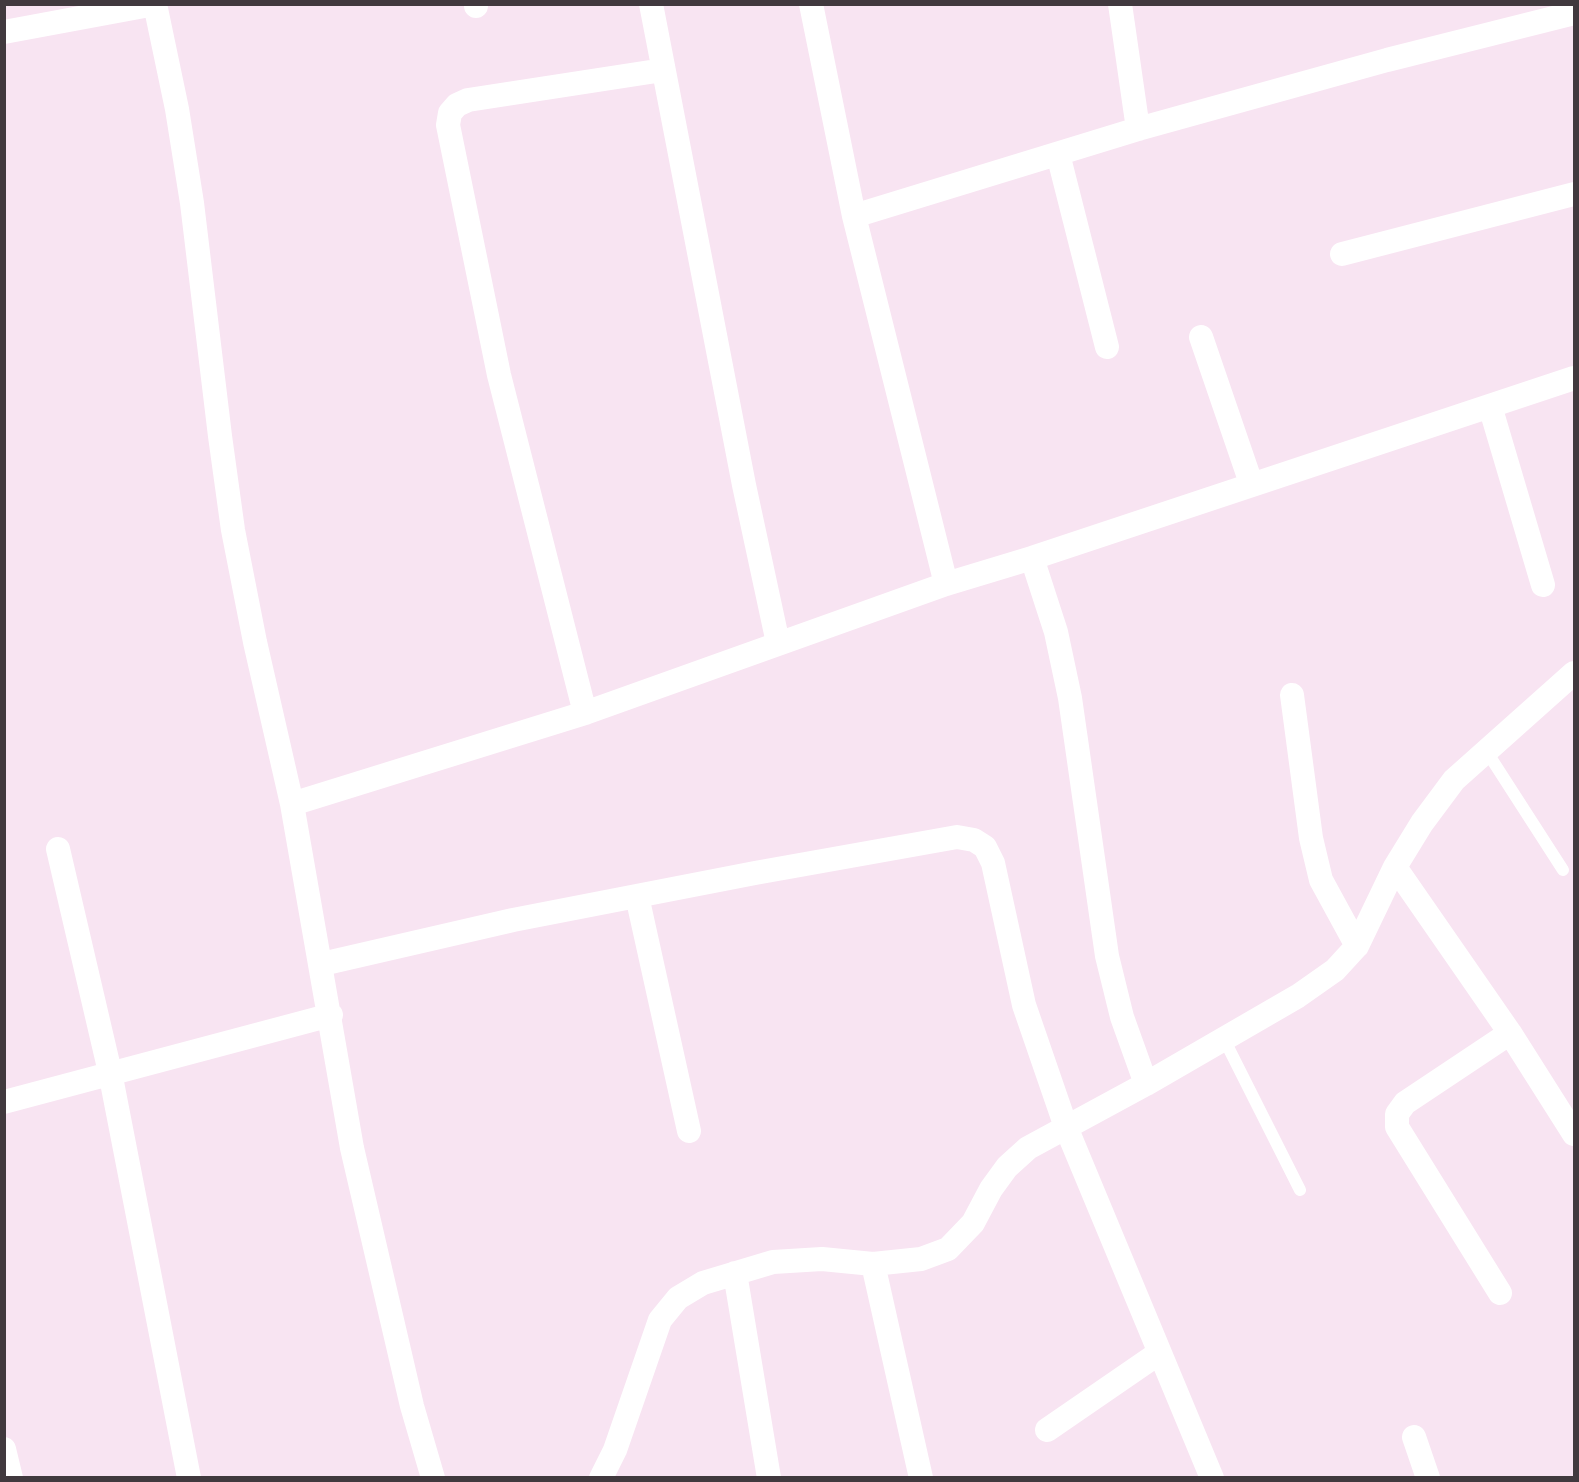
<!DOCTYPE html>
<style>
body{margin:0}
#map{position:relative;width:1579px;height:1482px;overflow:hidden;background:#f8e4f2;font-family:"DM Sans",sans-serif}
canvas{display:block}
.frame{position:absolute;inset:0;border:6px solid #41393e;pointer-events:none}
</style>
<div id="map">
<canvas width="1579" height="1482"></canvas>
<div class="frame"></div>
</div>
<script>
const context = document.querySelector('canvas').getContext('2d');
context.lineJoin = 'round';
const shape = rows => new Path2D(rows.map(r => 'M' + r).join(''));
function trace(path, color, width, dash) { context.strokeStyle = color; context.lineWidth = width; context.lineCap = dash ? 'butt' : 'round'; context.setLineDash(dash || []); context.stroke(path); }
trace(shape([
 [1487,752,1563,870],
 [1224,1039,1300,1190]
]), '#fff', 12);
trace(shape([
 [476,4,476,6],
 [651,4,744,485,778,643],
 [811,4,854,216,946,584],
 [1120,4,1138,129],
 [4,32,155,4,177,109,192,203,220,436,233,530,255,642,292,804,352,1148,412,1406,433,1478],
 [1058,154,1107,347],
 [854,216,1138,129,1387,60,1574,13],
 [1342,254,1574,194],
 [1201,337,1251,483],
 [1490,406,1543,585],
 [1032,558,1056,632,1070,698,1107,956,1122,1017,1146,1084],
 [1292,695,1311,838,1321,880,1357,946],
 [585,713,499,375,448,125,450,113,457,105,468,100,663,70],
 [292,804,585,713,946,584,1032,558,1574,378],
 [58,849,110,1072,189,1478],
 [1395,867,1510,1033,1574,1134],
 [637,896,689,1131],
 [322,964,513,920,755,873,957,837,974,840,985,847,993,863,1024,1005,1066,1127,1212,1478],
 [4,1102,331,1015],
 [873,1264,921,1478],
 [735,1273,769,1478],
 [1500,1293,1397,1127,1397,1114,1405,1103,1510,1033],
 [1047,1430,1159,1353],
 [1414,1437,1428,1478],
 [4,1449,11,1478],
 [601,1478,615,1450,660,1320,678,1298,703,1283,773,1262,822,1259,873,1264,921,1259,948,1249,973,1223,991,1189,1007,1167,1028,1148,1146,1084,1298,996,1335,970,1357,946,1395,867,1422,823,1454,780,1574,673]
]), '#fff', 24);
</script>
